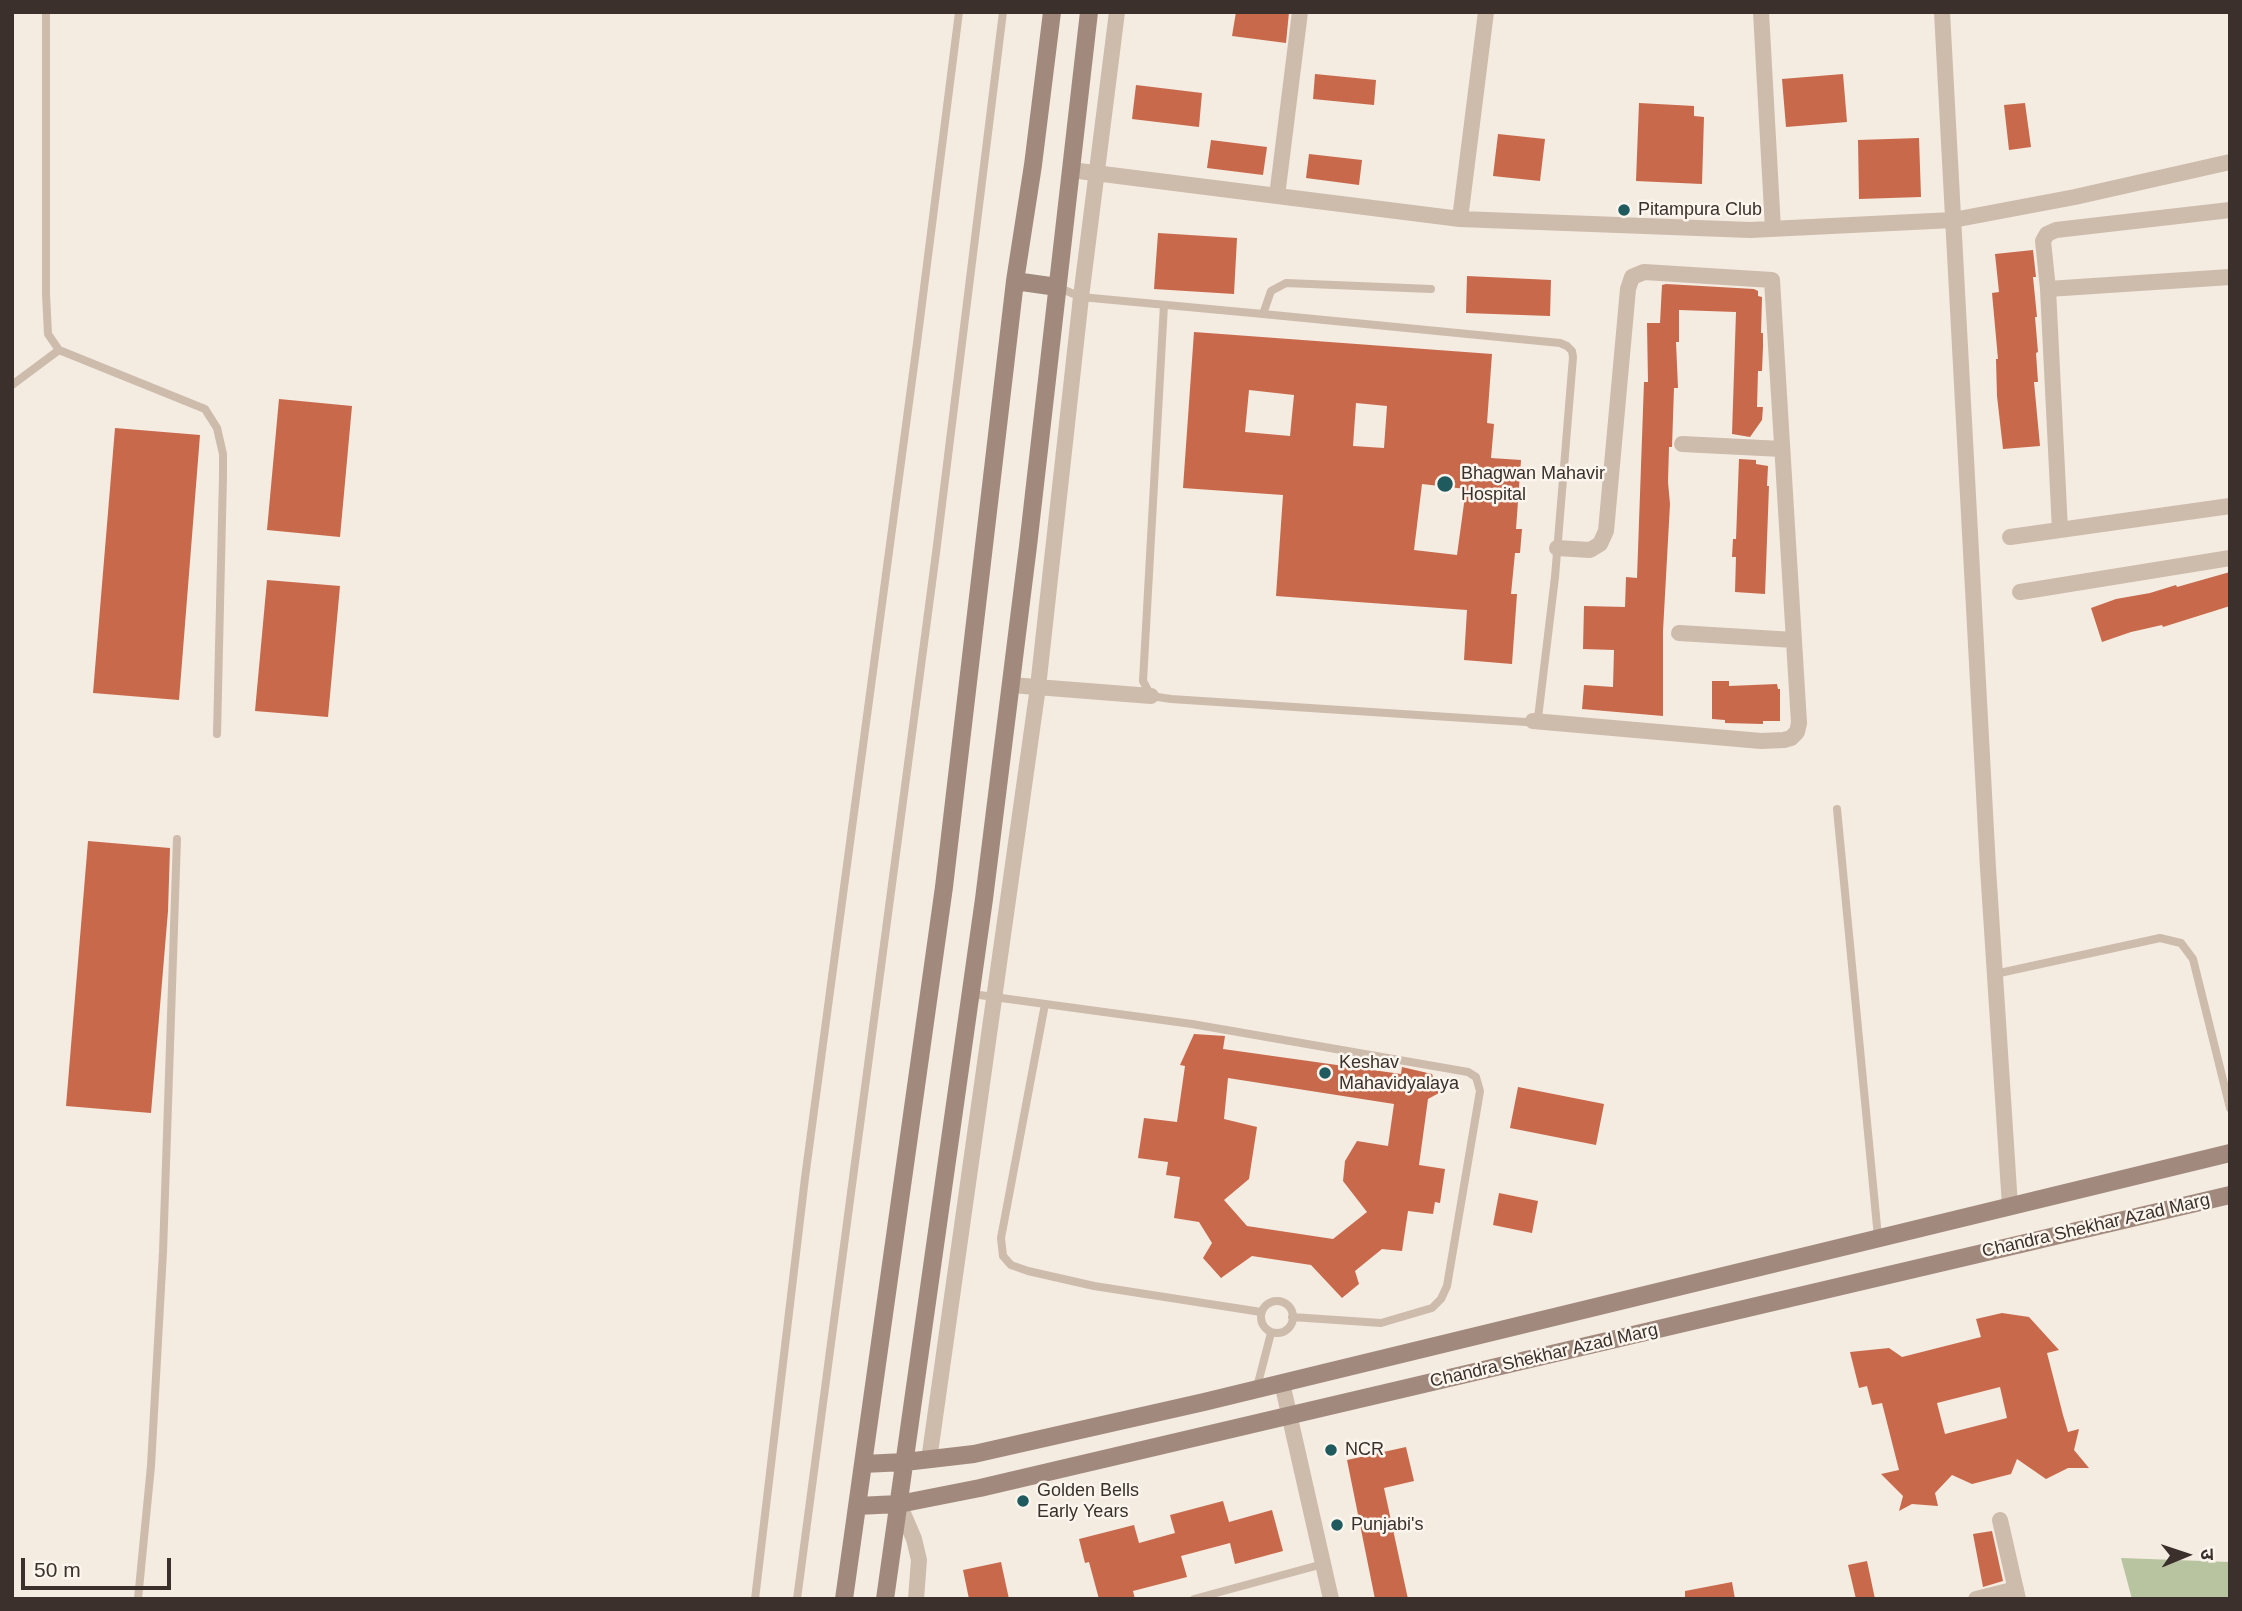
<!DOCTYPE html>
<meta charset="utf-8">
<style>
body{margin:0}
#map{position:relative;width:2242px;height:1611px;overflow:hidden;background:#f4ebe1;font-family:Arial,"Noto Sans Devanagari",sans-serif}
canvas{display:block}
.frame{position:absolute;inset:0;border:14px solid #3b302b;pointer-events:none}
.north{position:absolute;left:2151px;top:1520px;width:70px;height:70px;-webkit-text-stroke:5px #fbf5ee;paint-order:stroke;rotate:88deg;font-size:19px;font-weight:700;line-height:28px;text-align:center;color:#3b302b}
.north::after{content:'';display:block;margin:auto;width:24px;height:32px;background:#3b302b;clip-path:polygon(50% 0,100% 100%,50% 72%,0 100%)}
.scale{position:absolute;left:21px;top:1558px;width:150px;height:32px;box-sizing:border-box;border:4px solid #3b302b;border-top:0;padding-left:9px;font-size:21px;line-height:24px;white-space:nowrap;color:#3b302b;-webkit-text-stroke:5px #fbf5ee;paint-order:stroke}
</style>
<div id="map">
<canvas width="2242" height="1611"></canvas>
<div class="frame"></div>
<div class="north">उ</div>
<div class="scale">50 m</div>
</div>
<script>
const context = document.querySelector('canvas').getContext('2d');
context.lineJoin = 'round';
function paint(path, color) { context.fillStyle = color; context.fill(path, 'evenodd'); }
const shape = rows => new Path2D(rows.map(r => 'M' + r).join(''));
function trace(path, color, width, dash) { context.strokeStyle = color; context.lineWidth = width; context.lineCap = dash ? 'butt' : 'round'; context.setLineDash(dash || []); context.stroke(path); }
function label(font, color, halo, rows, align = 'center') {
  context.font = font + ' Arial,sans-serif'; context.lineWidth = 5; context.setLineDash([]); context.textBaseline = 'middle'; context.strokeStyle = halo; context.fillStyle = color; for (const [text, x, y, turn = 0] of rows) {
    context.save(); context.translate(x, y); context.rotate((+turn || 0) * Math.PI / 180); context.textAlign = isNaN(turn) ? turn : align; if (halo) context.strokeText(text, 0, 0); context.fillText(text, 0, 0); context.restore();
  }
}
paint(shape([
 [2121,1558,2230,1562,2230,1599,2132,1599]
]), '#b8c4a0');
paint(shape([
 [1236,12,1289,12,1286,43,1232,36],
 [1315,74,1376,80,1374,105,1313,99],
 [1843,74,1847,122,1786,127,1782,79],
 [1136,85,1202,93,1199,127,1132,119],
 [1639,103,1694,106,1694,116,1704,117,1702,184,1636,181],
 [2025,103,2031,147,2009,150,2004,105],
 [1498,134,1545,139,1540,181,1493,176],
 [1919,138,1921,197,1859,199,1858,140],
 [1211,140,1267,147,1263,175,1207,168],
 [1309,154,1362,160,1359,185,1306,178],
 [1158,233,1237,238,1234,294,1154,289],
 [2033,250,2036,277,2033,277,2037,317,2035,317,2038,352,2036,353,2038,382,2034,382,2040,446,2003,449,1997,396,1996,359,1998,359,1992,293,1999,292,1995,254],
 [1467,276,1551,280,1550,316,1466,313],
 [1666,284,1754,289,1758,291,1758,296,1762,297,1761,333,1763,333,1763,347,1762,371,1758,371,1757,407,1763,407,1762,420,1750,437,1732,434,1736,312,1679,310,1679,342,1676,342,1678,388,1674,388,1672,447,1669,447,1668,482,1670,504,1663,631,1663,716,1582,709,1584,685,1613,687,1614,650,1583,649,1584,606,1625,607,1626,577,1637,578,1644,382,1648,382,1647,323,1660,323,1662,285],
 [1194,332,1492,354,1487,423,1494,424,1491,458,1521,460,1516,529,1522,529,1520,553,1515,553,1511,594,1517,594,1512,664,1464,660,1467,610,1276,596,1283,495,1183,488],
 [1249,390,1294,395,1290,436,1245,432],
 [1356,403,1387,406,1384,448,1353,446],
 [1422,484,1466,489,1457,555,1414,550],
 [279,399,352,406,340,537,267,530],
 [115,428,200,435,179,700,93,693],
 [1739,459,1756,460,1756,464,1768,466,1767,486,1769,486,1765,594,1735,592,1736,557,1732,557,1733,539,1736,539],
 [2230,572,2230,606,2163,627,2162,625,2131,632,2102,642,2091,608,2116,599,2150,593,2176,585,2177,587],
 [267,580,340,586,328,717,255,711],
 [1712,681,1729,681,1729,686,1777,684,1778,689,1780,689,1780,721,1763,721,1763,724,1725,723,1725,720,1712,719],
 [88,841,170,848,168,911,151,1113,66,1106],
 [1194,1034,1225,1036,1223,1049,1401,1074,1402,1067,1432,1074,1439,1093,1428,1099,1419,1165,1445,1169,1440,1203,1435,1202,1433,1214,1408,1211,1402,1251,1382,1249,1355,1271,1359,1284,1342,1298,1311,1265,1252,1256,1221,1278,1203,1258,1212,1243,1199,1222,1174,1218,1180,1177,1166,1175,1168,1162,1138,1158,1144,1118,1177,1122,1185,1066,1180,1065],
 [1228,1078,1394,1104,1388,1146,1357,1141,1345,1161,1343,1181,1367,1212,1333,1239,1247,1226,1224,1200,1249,1179,1257,1127,1224,1119],
 [1518,1087,1604,1104,1596,1145,1510,1128],
 [1499,1193,1538,1201,1532,1233,1493,1225],
 [2002,1313,2029,1317,2059,1350,2047,1353,2063,1415,2068,1432,2079,1429,2074,1450,2089,1468,2068,1468,2046,1479,2017,1459,2011,1474,1972,1484,1952,1475,1935,1493,1938,1506,1912,1504,1899,1511,1903,1496,1881,1474,1899,1470,1882,1403,1872,1405,1867,1386,1859,1388,1850,1352,1889,1348,1902,1357,1981,1337,1976,1319],
 [2000,1387,2007,1418,1945,1434,1937,1403],
 [1406,1447,1414,1481,1384,1488,1408,1599,1375,1599,1347,1460],
 [1223,1501,1229,1522,1272,1510,1283,1551,1235,1564,1230,1543,1181,1556,1187,1577,1133,1591,1135,1599,1099,1599,1089,1562,1085,1563,1079,1539,1134,1525,1139,1543,1175,1533,1170,1515],
 [1992,1531,2003,1581,1983,1587,1973,1534],
 [1867,1561,1875,1599,1856,1599,1848,1565],
 [1001,1562,1009,1599,969,1599,963,1570],
 [1732,1582,1735,1599,1685,1599,1685,1591]
]), '#c8694b');
trace(shape([
 [46,12,46,294,48,334,59,350,205,409,217,428,223,454,223,476,217,734],
 [1057,287,1081,297,1263,314,1560,343,1567,346,1572,351,1573,357,1555,577,1538,718,1526,722,1171,699,1151,696,1143,681,1164,305],
 [1263,314,1271,291,1286,283,1431,289],
 [12,385,59,350],
 [1837,809,1878,1237],
 [1995,974,2160,938,2181,943,2193,959,2230,1108],
 [972,994,1192,1024,1468,1072,1476,1077,1480,1091,1447,1286,1441,1299,1432,1308,1381,1323,1292,1317],
 [1045,1004,1001,1238,1003,1256,1011,1265,1028,1271,1094,1286,1261,1312],
 '1261 1317a16 16 0 1 1 32 0a16 16 0 1 1-32 0Z',
 [1257,1387,1271,1333],
 [138,1599,151,1466,163,1252,177,839],
 [755,1599,805,1178,917,343,959,12],
 [797,1599,936,553,1003,12],
 [1194,1599,1323,1564]
]), '#cdbbac', 8);
trace(shape([
 [1761,12,1773,229],
 [1942,12,1988,868,2010,1206],
 [1071,170,1460,219,1750,230,1953,220,2075,197,2230,162],
 [1277,196,1300,12],
 [1460,219,1486,12],
 [2048,289,2230,277],
 [1682,444,1782,449],
 [2060,530,2048,289,2043,241,2047,234,2056,230,2230,210],
 [2010,537,2230,506],
 [2020,592,2230,558],
 [1679,633,1794,640],
 [1011,685,1151,696],
 [1533,721,1761,741,1784,740,1791,738,1797,732,1799,723,1772,280,1644,272,1632,277,1628,289,1606,531,1600,544,1590,550,1557,548],
 [1282,1383,1331,1599],
 [929,1460,1038,687,1081,297,1117,12],
 [899,1504,914,1539,919,1560,916,1599],
 [2000,1520,2018,1599],
 [1976,1599,2016,1589]
]), '#cdbbac', 16);
trace(shape([
 [1015,281,1057,287],
 [863,1464,905,1462,974,1454,1204,1402,2230,1153],
 [857,1506,899,1504,980,1488,2230,1195],
 [844,1599,944,887,1015,281,1033,165,1052,12],
 [885,1599,984,899,1028,546,1089,12]
]), '#a18a7d', 18);
for (const [x, y, r, color] of [
 [1624,210,7,"#1f5a5e"],
 [1445,484,9,"#1f5a5e"],
 [1325,1073,7,"#1f5a5e"],
 [1331,1450,7,"#1f5a5e"],
 [1023,1501,7,"#1f5a5e"],
 [1337,1525,7,"#1f5a5e"]
]) { const dot = new Path2D(); dot.arc(x, y, r, 0, 2 * Math.PI); context.fillStyle = color; context.fill(dot); trace(dot, '#fbf5ee', 2.5); }
label('18px', '#3b302b', '#fbf5ee', [
 ["Pitampura Club",1638,210],
 ["Bhagwan Mahavir",1461,474],
 ["Hospital",1461,495],
 ["Keshav",1339,1063],
 ["Mahavidyalaya",1339,1084],
 ["NCR",1345,1450],
 ["Golden Bells",1037,1491],
 ["Early Years",1037,1512],
 ["Punjabi's",1351,1525]
], 'left');
label('18px', '#3b302b', '#fbf5ee', [
 ["Chandra Shekhar Azad Marg",2096,1226,-13],
 ["Chandra Shekhar Azad Marg",1544,1356,-13]
]);
</script>
